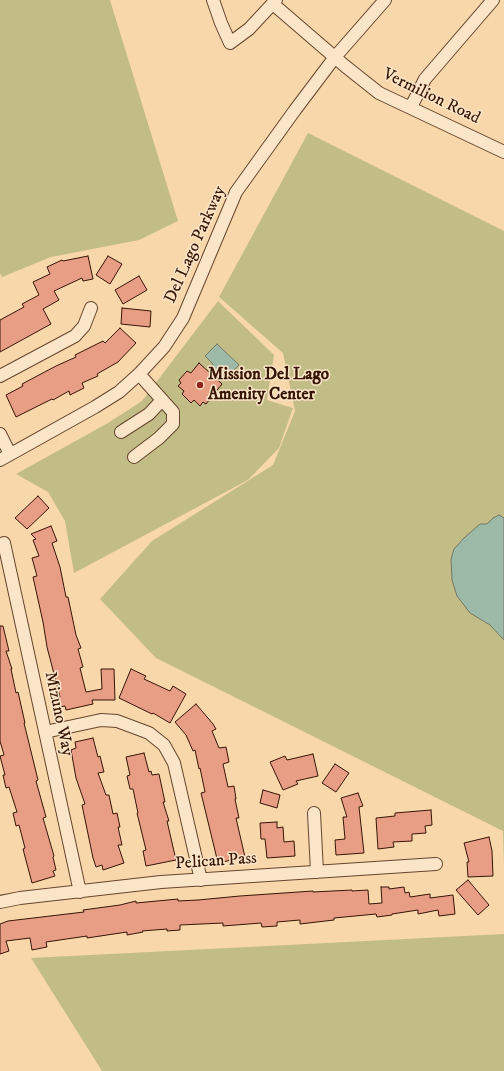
<!DOCTYPE html>
<style>
body{margin:0}
canvas{display:block;background:#f8d7aa}
</style>
<canvas width="504" height="1071"></canvas>
<script>
const context = document.querySelector('canvas').getContext('2d');
context.lineJoin = 'round';
function paint(path, color) { context.fillStyle = color; context.fill(path, 'evenodd'); }
const shape = rows => new Path2D(rows.map(r => 'M' + r).join(''));
function trace(path, color, width, dash) { context.strokeStyle = color; context.lineWidth = width; context.lineCap = dash ? 'butt' : 'round'; context.setLineDash(dash || []); context.stroke(path); }
function label(font, color, halo, rows, align = 'center') {
  context.font = font + ' "IM FELL DW Pica",serif'; context.lineWidth = 3; context.setLineDash([]); context.textBaseline = 'middle'; context.strokeStyle = halo; context.fillStyle = color; for (const [text, x, y, turn = 0] of rows) {
    context.save(); context.translate(x, y); context.rotate((+turn || 0) * Math.PI / 180); context.textAlign = isNaN(turn) ? turn : align; if (halo) context.strokeText(text, 0, 0); context.fillText(text, 0, 0); context.restore();
  }
}
paint(shape([
 [0,0,110,0,178,221,139,240,51,257,2,277,0,273],
 [308,133,504,231,504,867,503,831,156,658,100,599,152,541,273,465,295,411,283,353,219,297],
 [218,301,274,355,267,400,293,408,279,448,248,480,74,573,65,521,48,492,16,474,108,423,142,401],
 [504,934,504,1071,102,1071,31,958]
]), '#c2bd86');
const water = shape([
 [217,344,239,365,227,378,219,370,215,371,213,370,212,367,213,364,205,356,217,344],
 [499,515,504,518,504,640,490,625,470,613,457,596,452,580,451,559,454,549,464,538,480,524,487,524,493,518,499,515]
]);
paint(water, '#9dbaa9');
trace(water, '#747867', 1);
const building = shape([
 [88,256,93,279,83,281,82,278,54,291,59,300,43,309,51,324,0,352,0,320,24,307,22,304,39,295,33,282,50,274,47,267,62,260,63,261,88,256],
 [108,256,122,264,110,284,96,275,108,256],
 [139,276,147,290,123,304,115,290,139,276],
 [122,308,151,311,150,327,121,324,122,308],
 [120,328,136,343,118,362,97,374,98,376,82,383,84,388,70,395,69,391,53,400,52,399,16,417,6,395,23,386,22,384,56,366,76,357,75,355,103,341,105,343,120,328],
 [199,363,222,384,206,404,203,402,200,406,194,400,191,403,182,394,184,391,178,386,181,383,179,380,187,371,191,373,199,363],
 [38,496,49,508,27,529,15,518,38,496],
 [51,526,57,541,52,543,60,567,66,597,68,597,76,635,81,648,78,649,83,667,80,668,86,692,102,689,101,669,114,669,115,700,92,700,93,704,66,710,65,706,60,707,58,698,60,697,47,647,43,622,33,577,37,576,32,558,39,556,33,540,36,539,31,534,51,526],
 [0,626,3,626,9,651,6,651,12,669,11,669,16,693,18,692,25,723,24,723,38,780,36,781,46,817,43,818,54,856,53,857,56,870,53,871,55,876,32,883,23,849,25,848,19,825,16,826,13,813,17,812,9,787,6,788,3,775,5,775,0,756,4,755,0,741,0,626],
 [131,669,146,676,144,679,170,691,173,686,186,694,170,723,153,713,152,714,119,698,131,669],
 [196,704,213,724,216,729,212,731,219,748,226,747,229,762,223,764,228,787,234,786,236,799,235,799,239,818,236,818,245,857,218,863,201,793,205,792,200,768,199,769,195,750,193,751,186,735,175,722,196,704],
 [93,738,98,757,100,756,104,772,98,773,106,795,109,795,113,814,117,813,120,827,118,827,122,845,118,845,124,863,103,870,102,865,96,867,93,858,82,805,85,804,76,778,71,750,76,748,75,742,93,738],
 [144,753,149,772,151,771,152,775,159,774,165,802,163,802,169,821,167,821,176,860,146,866,143,851,146,850,137,813,138,813,133,789,130,789,127,776,130,775,126,757,144,753],
 [313,754,318,776,296,781,298,784,283,790,270,762,285,756,287,760,313,754],
 [335,764,349,773,336,792,322,783,335,764],
 [263,790,280,795,277,808,260,803,263,790],
 [358,793,363,806,359,807,364,853,336,855,335,840,345,839,343,817,347,817,341,798,358,793],
 [431,810,432,825,425,826,426,833,412,834,412,841,393,842,394,847,378,849,376,818,395,816,395,813,431,810],
 [277,822,277,828,283,827,284,842,294,841,295,856,267,858,265,839,261,839,260,823,277,822],
 [489,837,492,851,493,876,468,877,467,862,469,862,464,843,489,837],
 [468,880,489,905,478,915,456,890,468,880],
 [381,887,389,887,389,889,404,887,405,893,409,892,410,897,430,894,430,898,453,895,455,914,439,916,438,910,418,914,418,910,392,914,392,915,377,917,376,914,334,918,334,920,300,924,300,920,277,922,277,926,262,927,261,923,223,926,223,923,180,925,180,930,167,931,167,929,142,931,143,932,127,935,127,932,87,938,87,936,46,942,47,947,32,950,30,938,6,941,9,951,0,954,0,924,8,921,84,912,83,910,120,905,136,901,136,903,178,899,178,901,198,900,240,896,313,891,313,892,352,890,352,891,368,890,369,904,382,903,381,887]
]);
paint(building, '#e79e85');
trace(building, '#361504', 1);
const minor = shape([
 [213,0,221,23,230,43,249,29,276,0],
 [273,4,345,66,379,93,504,152],
 [411,107,425,79,493,0],
 [0,376,75,336,84,326,91,308],
 [121,432,149,414,162,400],
 [0,434,10,454],
 [134,457,159,438,173,424,173,412,139,374],
 [0,460,95,407,119,392,139,374,164,347,183,318,236,192,295,110,335,57,385,0],
 [0,545,4,543,80,892],
 [45,732,101,720,117,721,149,733,164,745,174,763,201,880],
 [314,813,317,872],
 [0,902,20,898,161,882,436,864]
]);
trace(minor, '#66462e', 14);
trace(minor, '#fae5c8', 12);
for (const [x, y, r, color] of [
 [200,385,4,"#8f2418"]
]) { const dot = new Path2D(); dot.arc(x, y, r, 0, 2 * Math.PI); context.fillStyle = color; context.fill(dot); trace(dot, '#fae5c8', 1.5); }
label('17px', '#361504', '#fae5c8', [
 ["Vermilion Road",431,97,26],
 ["Del Lago Parkway",196,245,-66],
 ["Mizuno Way",58,714,78],
 ["Pelican Pass",216,862,-4]
]);
label('bold 17px', '#361504', '#fae5c8', [
 ["Mission Del Lago",208,375],
 ["Amenity Center",208,395]
], 'left');
</script>
